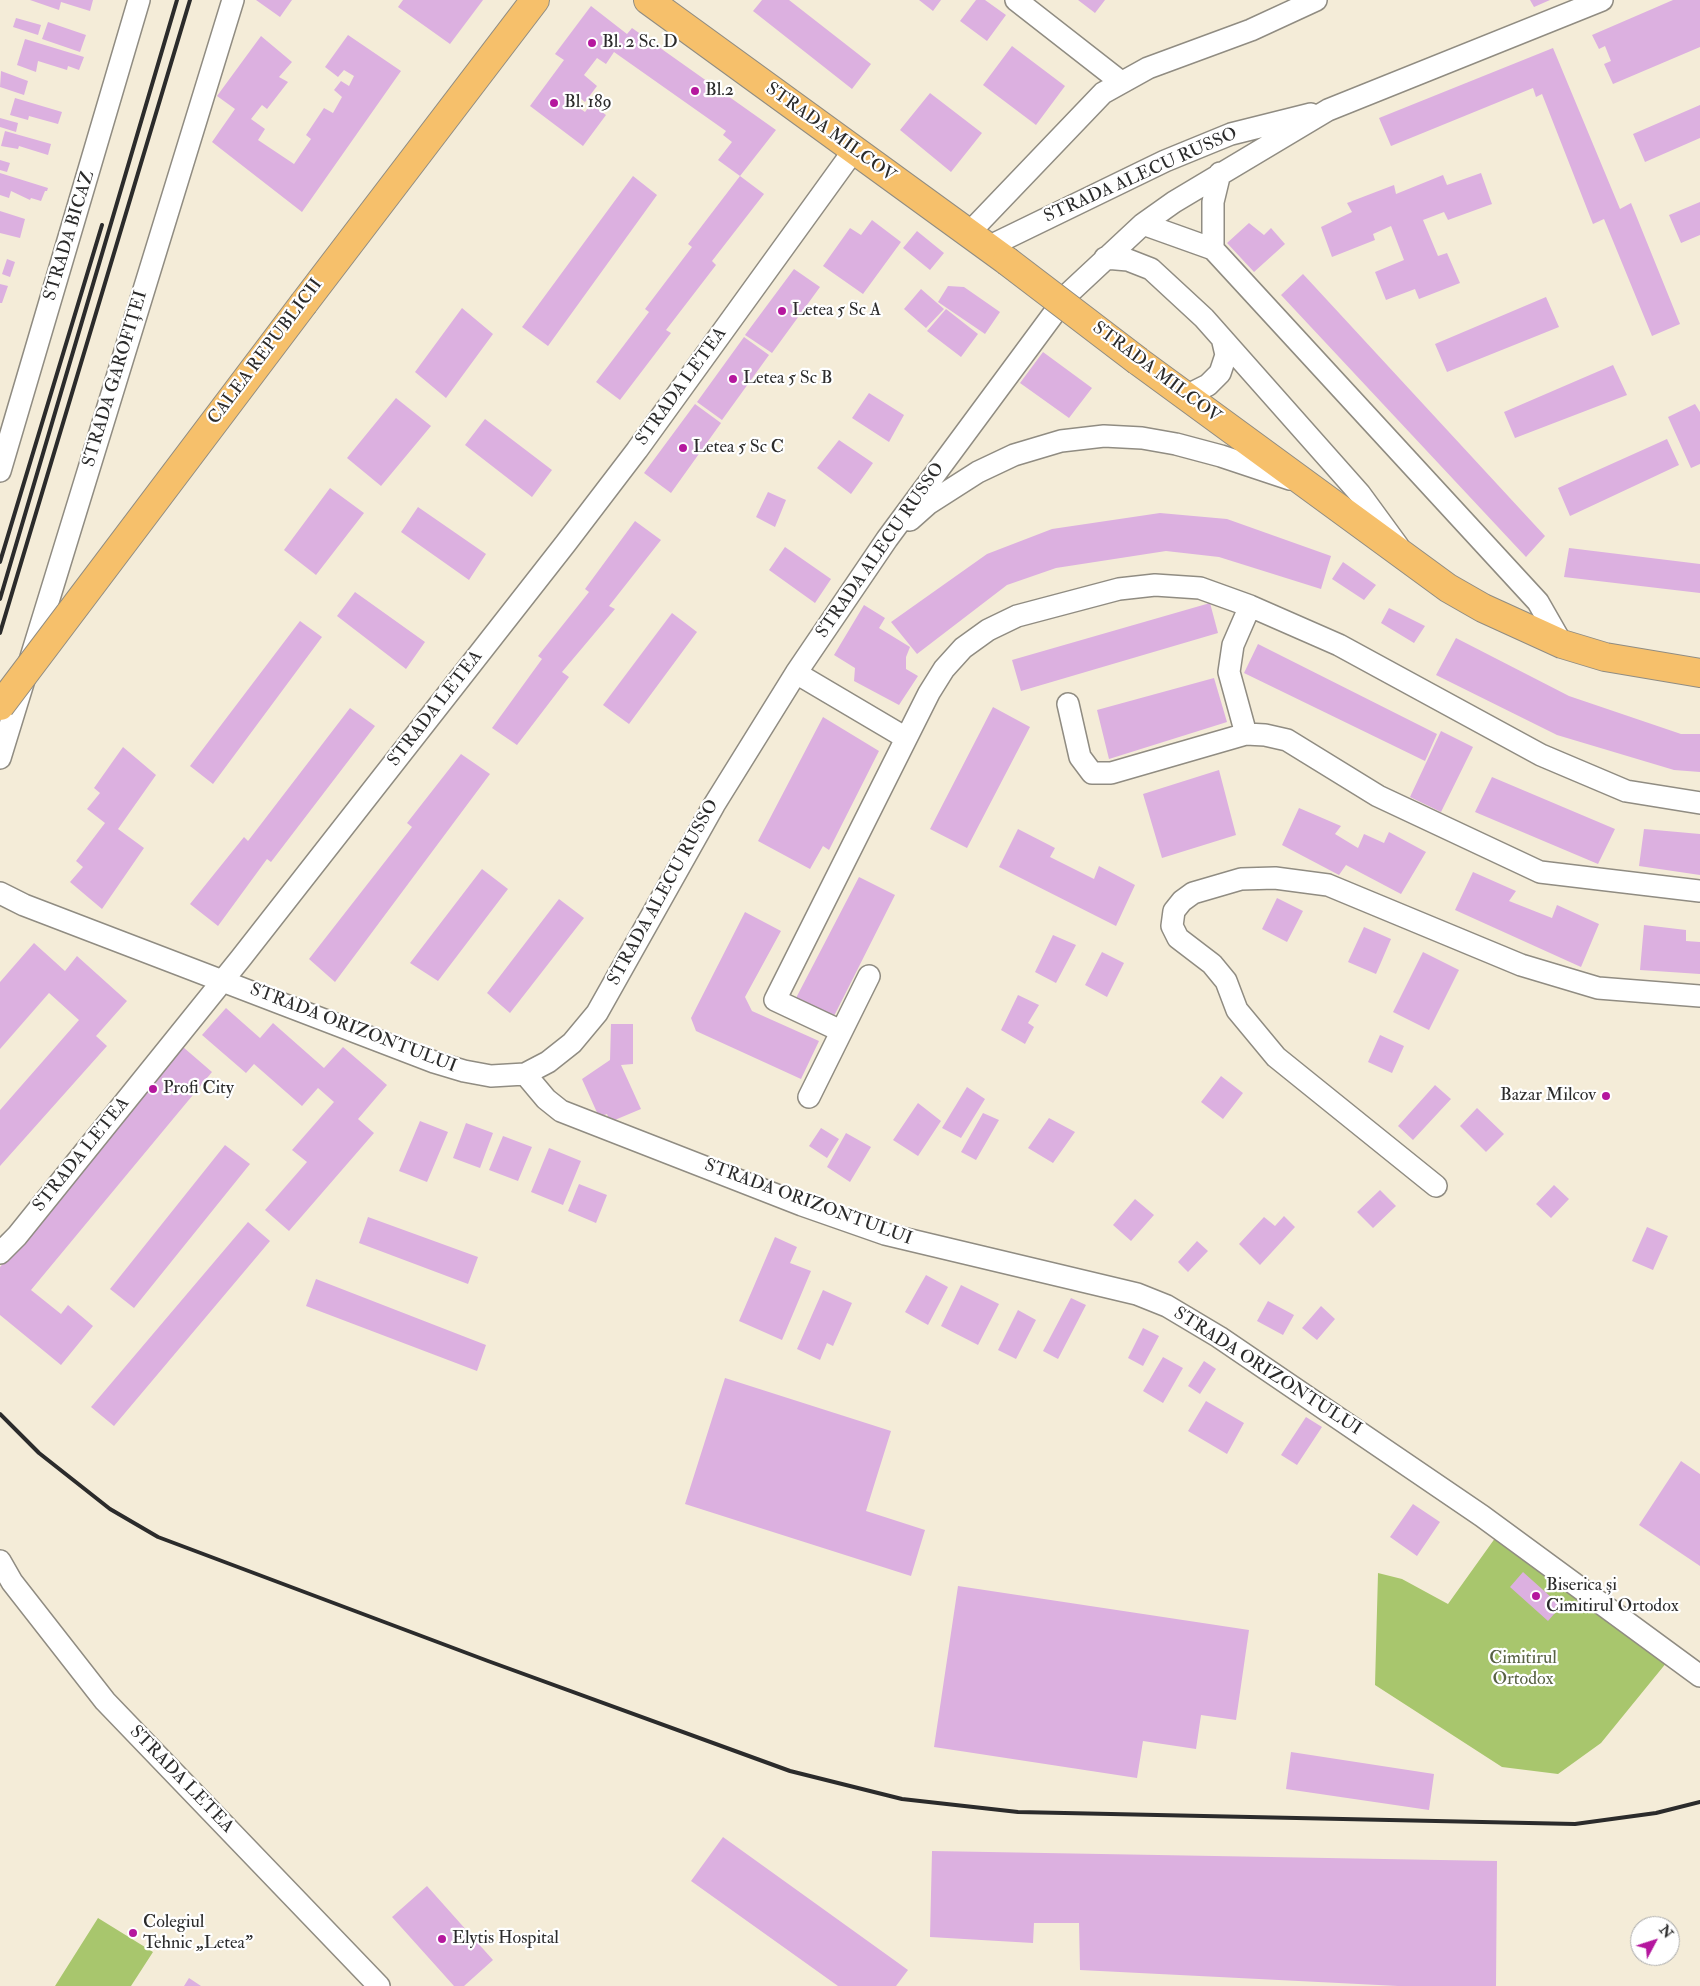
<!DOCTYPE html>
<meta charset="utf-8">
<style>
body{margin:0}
#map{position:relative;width:1700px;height:1986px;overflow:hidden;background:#f4ecd8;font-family:"IM FELL Double Pica",serif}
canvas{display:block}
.north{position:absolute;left:1630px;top:1916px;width:50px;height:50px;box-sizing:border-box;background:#fff;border:1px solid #aaa;border-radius:50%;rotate:50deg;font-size:14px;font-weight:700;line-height:20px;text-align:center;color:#2b2b2b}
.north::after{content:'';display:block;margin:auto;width:18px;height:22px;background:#b5179e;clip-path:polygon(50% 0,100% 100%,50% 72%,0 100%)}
</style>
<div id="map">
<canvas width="1700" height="1986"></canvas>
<div class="north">N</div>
</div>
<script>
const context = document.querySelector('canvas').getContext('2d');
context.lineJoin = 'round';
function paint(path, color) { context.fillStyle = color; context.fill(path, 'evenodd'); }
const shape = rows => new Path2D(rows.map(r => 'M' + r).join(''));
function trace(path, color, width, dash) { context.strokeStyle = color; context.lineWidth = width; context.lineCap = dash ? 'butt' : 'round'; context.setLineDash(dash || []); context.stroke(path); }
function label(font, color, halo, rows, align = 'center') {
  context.font = font + ' "IM FELL Double Pica",serif'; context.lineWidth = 4.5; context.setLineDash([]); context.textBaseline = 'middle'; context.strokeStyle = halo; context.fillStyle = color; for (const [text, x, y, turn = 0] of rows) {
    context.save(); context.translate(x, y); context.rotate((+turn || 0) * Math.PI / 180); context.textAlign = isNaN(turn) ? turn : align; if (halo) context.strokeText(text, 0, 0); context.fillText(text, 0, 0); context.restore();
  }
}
paint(shape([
 [1498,1534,1667,1662,1601,1743,1558,1774,1502,1767,1375,1685,1378,1573,1402,1579,1448,1604],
 [98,1918,153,1952,131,1986,55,1986]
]), '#a8c66d');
paint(shape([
 [30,0,93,0,90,11,61,2,59,10],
 [256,0,292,0,280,17],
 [403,0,483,0,450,44,398,7],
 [762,0,789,0,871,64,852,89,753,11],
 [919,0,941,0,933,11],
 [976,0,985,0,1006,15,987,41,960,21],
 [1078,0,1105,0,1095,13],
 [1530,0,1550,0,1534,7],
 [1673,0,1700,0,1700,47,1613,84,1604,64,1611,61,1605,46,1599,49,1592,35],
 [591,6,627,34,632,28,776,130,740,176,718,160,732,142,723,135,726,131,614,52,606,64,597,58,584,75,597,86,585,102,579,97,574,104,585,112,591,104,606,115,583,146,530,106,564,60,555,54],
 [16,18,41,25,38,35,13,27],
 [48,22,86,35,80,52,42,39],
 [348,35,401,71,302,212,212,142,235,109,217,96,261,36,292,62,279,77,288,82,267,109,262,105,251,119,265,129,258,140,294,164,311,139,306,135,324,108,333,113,342,97,334,90,341,81,349,86,354,76,344,70,338,77,325,67],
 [25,39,84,57,79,70,68,66,67,70,38,61,36,72,17,65],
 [1012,46,1065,86,1036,125,983,85],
 [1553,48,1620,209,1631,203,1680,324,1652,336,1604,219,1593,224,1542,94,1536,97,1533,88,1391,146,1379,118],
 [1,71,28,81,24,95,0,87],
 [930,93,982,133,951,172,900,130],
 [15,98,62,112,58,124,29,116,28,120,10,115],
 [1700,105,1700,138,1645,162,1633,134],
 [0,118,18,123,16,132,0,127],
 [5,131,51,144,48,155,19,146,18,149,1,146],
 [0,160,10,163,7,172,0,170],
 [0,173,48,188,47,191,45,191,41,201,31,198,30,200,11,191,9,198,0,195],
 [1481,173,1492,204,1448,220,1444,212,1423,220,1438,256,1447,253,1460,283,1419,299,1415,289,1386,300,1375,272,1404,260,1391,226,1373,234,1375,240,1332,257,1321,227,1352,212,1347,203,1394,185,1396,194,1443,175,1447,185],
 [633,176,657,195,548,346,522,327],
 [740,176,764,194,712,261,716,265,666,330,671,333,620,400,596,382,649,312,645,309,692,247,688,244],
 [1700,202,1700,235,1681,243,1669,215],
 [0,211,25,219,20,238,0,233],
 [872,220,901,242,863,294,823,266,850,228,861,235],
 [1249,223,1264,235,1271,228,1285,244,1254,272,1227,243],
 [917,231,944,253,930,270,903,248],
 [7,259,15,262,10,277,2,274],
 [794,269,820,287,772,353,745,335],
 [1303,274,1545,536,1526,557,1281,295],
 [0,284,8,286,2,303,0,303],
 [948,286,964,287,1000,312,985,334,938,302],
 [921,289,944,309,926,328,904,309],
 [1546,297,1559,327,1447,372,1435,344],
 [462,308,493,334,446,398,415,372],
 [946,309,978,334,961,357,927,331],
 [744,337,769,355,722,420,697,402],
 [1043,352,1092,388,1069,418,1020,383],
 [1613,365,1627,395,1515,438,1504,412],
 [869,393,904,415,889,442,852,418],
 [396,398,431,426,381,486,347,458],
 [695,404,721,423,671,493,644,473],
 [1695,404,1700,412,1700,464,1691,468,1668,417],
 [485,419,552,470,532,497,465,445],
 [1667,439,1679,465,1570,516,1558,488],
 [839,440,873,463,851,494,817,468],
 [330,488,364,513,316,575,284,550],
 [768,492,786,500,775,527,756,517],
 [418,507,486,554,469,580,401,532],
 [1160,513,1227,519,1331,556,1321,589,1219,557,1166,551,1056,568,1007,585,917,654,891,622,987,554,1052,529],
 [635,521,661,540,609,606,615,609,562,672,569,677,517,745,492,728,542,659,538,656,589,592,585,589],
 [785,547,831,579,815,603,769,570],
 [1569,548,1700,564,1700,593,1564,577],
 [1343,562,1376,585,1364,600,1332,579],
 [355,592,425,642,406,669,337,616],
 [1210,603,1218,633,1021,691,1012,660],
 [864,605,885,618,879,628,910,647,906,657,906,669,918,676,899,705,854,681,855,668,834,655],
 [1389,608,1425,626,1414,643,1381,623],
 [672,613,697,632,629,724,603,705],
 [300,621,322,637,213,784,190,766],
 [1456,638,1569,696,1681,734,1700,734,1700,772,1674,770,1557,735,1436,675],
 [1258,644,1437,734,1425,761,1244,673],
 [1214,678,1227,722,1109,759,1097,710],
 [993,707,1030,727,967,848,930,829],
 [350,708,375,726,271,862,267,859,218,926,190,904,244,837,248,841],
 [823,717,879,751,829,850,823,846,810,869,758,841],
 [1441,731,1473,747,1441,812,1410,797],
 [123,747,156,775,118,829,144,848,102,909,70,882,83,867,76,861,105,823,87,809,100,793,94,788],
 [461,754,490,774,335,982,309,959,412,827,407,823],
 [1219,770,1236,835,1162,858,1143,794],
 [1492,777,1615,829,1598,864,1475,812],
 [1299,808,1341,826,1335,834,1358,848,1364,834,1384,843,1389,832,1426,852,1401,894,1346,865,1339,875,1282,845],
 [1018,829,1055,848,1050,857,1094,879,1099,866,1135,885,1116,926,999,867],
 [1644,829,1700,834,1700,875,1639,866],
 [482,869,508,889,438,981,410,963],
 [1473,872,1516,891,1509,901,1552,918,1557,905,1599,924,1581,967,1455,910],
 [859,877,895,895,833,1018,796,998],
 [1277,898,1303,911,1287,942,1262,929],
 [559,899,584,918,510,1013,487,993],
 [745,912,781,931,745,997,752,1011,819,1041,801,1079,696,1031,691,1018],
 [1644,925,1686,930,1686,941,1700,942,1700,974,1640,970],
 [1364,927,1391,939,1376,974,1348,962],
 [1053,935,1076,945,1056,983,1035,972],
 [34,943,65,971,77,956,127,1001,96,1036,107,1046,0,1166,0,1110,79,1020,49,993,0,1049,0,982],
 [1102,952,1124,963,1107,997,1085,985],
 [1423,952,1459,970,1429,1030,1393,1012],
 [1018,995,1039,1005,1028,1023,1034,1027,1025,1044,1001,1030],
 [226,1008,260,1038,273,1023,324,1068,343,1047,387,1085,358,1119,374,1133,289,1231,265,1210,307,1162,292,1150,334,1102,318,1088,302,1106,254,1064,246,1073,202,1035],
 [611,1024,633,1024,633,1064,621,1065,641,1109,610,1122,607,1114,599,1117,582,1079,610,1060],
 [1380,1035,1404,1046,1392,1073,1368,1062],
 [183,1047,212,1072,31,1290,61,1314,68,1305,93,1326,61,1365,0,1315,0,1267],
 [1221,1076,1243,1093,1223,1119,1201,1102],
 [1435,1085,1451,1099,1413,1140,1398,1126],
 [967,1087,985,1099,961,1138,942,1128],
 [918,1103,941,1121,918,1156,893,1140],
 [1477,1108,1504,1134,1486,1152,1460,1126],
 [983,1113,999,1120,976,1160,961,1152],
 [1049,1118,1075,1132,1053,1163,1028,1148],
 [420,1121,448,1132,427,1182,399,1171],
 [466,1123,493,1133,480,1168,453,1158],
 [821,1128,839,1139,827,1158,809,1146],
 [846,1133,871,1147,850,1182,827,1167],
 [503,1136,532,1147,518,1181,489,1170],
 [225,1145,250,1164,134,1308,110,1289],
 [549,1148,581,1161,563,1205,531,1192],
 [579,1184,607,1195,596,1223,568,1211],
 [1554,1185,1569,1199,1551,1218,1536,1204],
 [1380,1190,1396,1206,1373,1228,1357,1212],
 [1135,1199,1154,1215,1131,1241,1113,1225],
 [1284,1216,1295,1227,1260,1265,1239,1244,1264,1217,1275,1226],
 [368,1217,478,1257,468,1284,359,1243],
 [248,1222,270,1241,114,1426,91,1407],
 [1647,1227,1668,1236,1653,1270,1632,1261],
 [775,1237,797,1247,790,1263,811,1271,782,1340,739,1321],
 [1197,1241,1208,1251,1188,1272,1178,1262],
 [926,1275,948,1287,928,1325,905,1312],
 [316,1279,486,1345,477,1371,306,1306],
 [961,1285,999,1304,978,1345,941,1326],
 [823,1290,852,1303,833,1346,827,1343,820,1360,797,1349],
 [1071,1298,1086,1305,1058,1359,1043,1351],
 [1268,1301,1294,1315,1283,1335,1257,1321],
 [1321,1306,1335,1319,1317,1340,1302,1328],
 [1018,1310,1036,1320,1016,1359,998,1350],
 [1143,1328,1159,1336,1143,1366,1128,1358],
 [1163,1357,1183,1368,1163,1403,1143,1391],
 [1204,1361,1216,1369,1200,1394,1188,1386],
 [725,1378,891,1431,866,1511,925,1530,911,1576,685,1504],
 [1206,1401,1244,1423,1227,1454,1188,1431],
 [1306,1417,1322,1427,1297,1465,1281,1455],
 [1681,1461,1700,1474,1700,1566,1639,1525],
 [1413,1504,1440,1522,1417,1556,1390,1537],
 [1523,1572,1561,1606,1548,1621,1510,1587],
 [958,1586,1249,1630,1236,1720,1201,1715,1196,1749,1143,1741,1137,1778,934,1747],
 [1291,1752,1434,1774,1429,1810,1286,1789],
 [723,1837,908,1970,896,1986,838,1986,691,1881],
 [932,1851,1497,1861,1496,1986,1398,1986,1080,1970,1079,1923,1034,1923,1033,1943,930,1937],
 [427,1886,493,1960,464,1986,454,1986,392,1917],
 [189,1978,201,1986,184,1986]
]), '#dcb0e0');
const minor = shape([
 [1016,0,1121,82],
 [1143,224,1213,249,1538,602,1562,644],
 [969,233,1103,93,1148,68,1251,30,1316,0],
 [988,247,1165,161,1231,134,1311,114],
 [1213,249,1213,202,1220,173],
 [1105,258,1128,260,1151,269,1204,318,1360,494,1398,546],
 [1186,396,1208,385,1220,373,1226,355,1223,342],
 [0,471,139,0],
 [910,520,928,504,978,472,1014,455,1061,441,1104,436,1142,438,1176,444,1221,456,1290,479],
 [796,673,906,738],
 [1068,704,1080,757,1092,773,1111,773,1246,734,1265,735,1287,740,1378,796,1540,872,1700,891],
 [1246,734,1229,672,1233,645,1250,606,1339,645,1541,755,1626,791,1700,803],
 [0,758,233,0],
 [0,893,24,905,434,1062,464,1071,491,1076,525,1074,548,1062,572,1043,597,1013,714,805,796,673,887,539,1069,293,1143,224,1174,202,1328,110,1602,0],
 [841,1031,775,1000,929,693,944,669,963,648,988,630,1017,616,1119,589,1155,585,1200,588,1250,606],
 [525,1074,546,1099,561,1111,802,1205,885,1234,1137,1294,1167,1306,1219,1337,1482,1516,1700,1676],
 [809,1097,869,976],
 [1436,1186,1276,1057,1237,1010,1226,981,1212,964,1178,938,1172,926,1174,911,1182,901,1193,893,1241,879,1275,878,1328,885,1521,965,1598,988,1700,996],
 [0,1253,17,1236,241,958,566,543,637,450,854,150],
 [0,1561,12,1582,105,1701,379,1986]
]);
const major = shape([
 [648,0,1007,261],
 [304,303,535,0],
 [1138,361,1448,588,1483,608,1562,644,1605,657,1700,673]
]);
trace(minor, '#908c82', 24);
trace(major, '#908c82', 30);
trace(minor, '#fff', 21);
trace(major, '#f6c06b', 28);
trace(shape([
 [0,562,102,225],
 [0,599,177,0],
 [0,633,190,0],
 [0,1414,39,1453,110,1509,158,1537,488,1661,790,1771,902,1799,1018,1812,1575,1824,1656,1813,1700,1802]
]), '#2b2b2b', 4);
const majorBridge = shape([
 [1007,261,1138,361],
 [0,706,304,303]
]);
trace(majorBridge, '#908c82', 30, []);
trace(majorBridge, '#f6c06b', 28);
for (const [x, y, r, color] of [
 [592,43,5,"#b5179e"],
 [695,91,5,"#b5179e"],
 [554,103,5,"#b5179e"],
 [782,311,5,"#b5179e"],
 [733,379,5,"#b5179e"],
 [683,448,5,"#b5179e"],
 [153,1089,5,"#b5179e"],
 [1606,1096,5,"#b5179e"],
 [1536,1596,5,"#b5179e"],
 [133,1933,5,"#b5179e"],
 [442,1939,5,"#b5179e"]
]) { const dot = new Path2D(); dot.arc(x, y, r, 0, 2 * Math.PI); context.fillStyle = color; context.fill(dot); trace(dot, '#fff', 2); }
label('18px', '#2b2b2b', '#fff', [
 ["Bl. 2 Sc. D",602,43],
 ["Bl.2",705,91],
 ["Bl. 189",564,103],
 ["Letea 5 Sc A",792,311],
 ["Letea 5 Sc B",743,379],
 ["Letea 5 Sc C",693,448],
 ["Profi City",163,1089],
 ["Bazar Milcov",1596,1096,"right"],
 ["Biserica și",1546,1586],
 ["Cimitirul Ortodox",1546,1607],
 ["Colegiul",143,1923],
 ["Tehnic „Letea”",143,1944],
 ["Elytis Hospital",452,1939]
], 'left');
label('18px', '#2b2b2b', '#fff', [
 ["STRADA MILCOV",830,133,36],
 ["STRADA ALECU RUSSO",1141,176,-24],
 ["STRADA BICAZ",70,236,-73],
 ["CALEA REPUBLICII",266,352,-53],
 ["STRADA MILCOV",1156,373,37],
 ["STRADA GAROFIȚEI",116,379,-73],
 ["STRADA LETEA",682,387,-54],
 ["STRADA ALECU RUSSO",881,551,-55],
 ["STRADA LETEA",436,709,-52],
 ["STRADA ALECU RUSSO",664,893,-61],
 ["STRADA ORIZONTULUI",353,1029,21],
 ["STRADA LETEA",82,1155,-51],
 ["STRADA ORIZONTULUI",808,1203,20],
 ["STRADA ORIZONTULUI",1267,1372,33],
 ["STRADA LETEA",181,1780,46]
]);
label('18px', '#576142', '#fff', [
 ["Cimitirul",1523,1659],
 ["Ortodox",1523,1680]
]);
</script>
